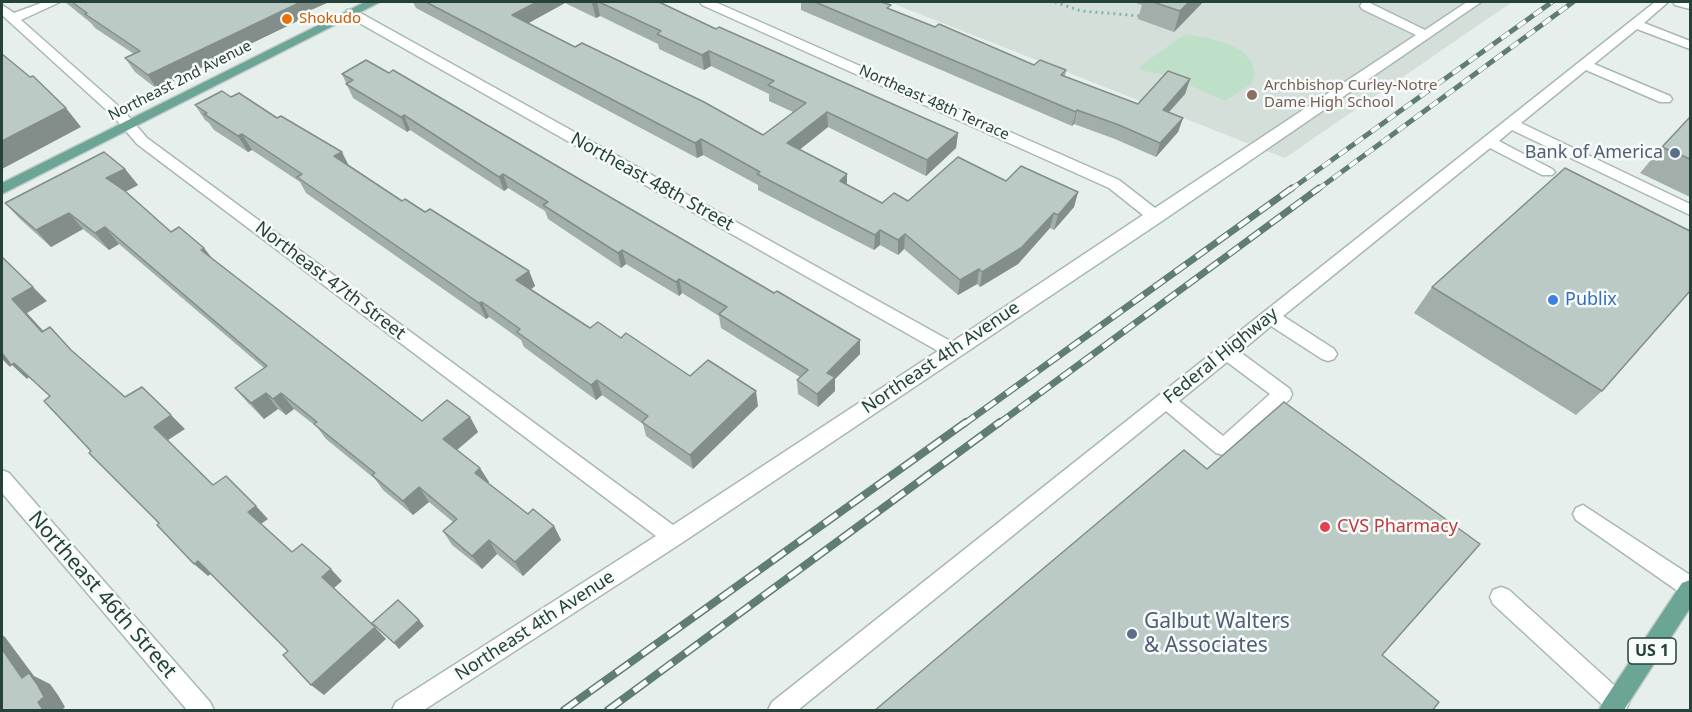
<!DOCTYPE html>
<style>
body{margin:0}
#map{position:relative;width:1692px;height:712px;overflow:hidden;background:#e6efeb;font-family:"Noto Sans",sans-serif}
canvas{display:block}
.frame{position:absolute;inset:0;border:3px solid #24423a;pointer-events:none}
</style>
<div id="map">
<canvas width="1692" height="712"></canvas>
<div class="frame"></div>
</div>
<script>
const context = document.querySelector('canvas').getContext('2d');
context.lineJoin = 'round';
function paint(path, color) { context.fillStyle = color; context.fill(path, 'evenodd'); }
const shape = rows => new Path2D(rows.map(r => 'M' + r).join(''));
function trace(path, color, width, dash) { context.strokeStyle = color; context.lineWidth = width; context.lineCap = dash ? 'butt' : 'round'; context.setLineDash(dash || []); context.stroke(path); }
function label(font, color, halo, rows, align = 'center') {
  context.font = font + ' "Noto Sans",sans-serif'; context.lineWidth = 5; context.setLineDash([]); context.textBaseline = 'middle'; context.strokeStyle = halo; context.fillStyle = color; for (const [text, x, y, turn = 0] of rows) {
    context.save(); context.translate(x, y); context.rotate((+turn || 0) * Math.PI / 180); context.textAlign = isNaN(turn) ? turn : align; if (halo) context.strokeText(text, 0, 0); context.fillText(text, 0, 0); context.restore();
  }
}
paint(shape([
 [889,2,1512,2,1285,158]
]), '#d4dfda');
paint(shape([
 [1185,34,1208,38,1229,44,1243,52,1251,61,1255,74,1251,84,1225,101,1167,75,1144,71,1139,67]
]), '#bfe0c8');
const minor = shape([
 [44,2,60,2,21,20,123,110,147,138,673,525,938,351,347,16,345,13,347,10,355,10,952,342,1143,215,1109,188,702,5,700,2,715,2,1119,180,1155,208,1416,35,1362,9,1360,6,1362,3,1370,3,1425,30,1467,2,1481,2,1162,221,680,544,424,710,392,710,396,702,656,536,137,144,113,116,2,15,2,5,14,13,44,2],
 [1655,2,1668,2,1644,23,1690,41,1690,49,1637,29,1594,64,1670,96,1672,99,1670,102,1660,102,1586,70,1521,123,1690,204,1690,215,1512,130,1499,141,1552,169,1555,172,1552,175,1542,175,1490,148,1283,316,1334,349,1337,354,1334,359,1328,361,1322,359,1271,326,1240,352,1290,389,1292,394,1290,399,1230,453,1223,455,1216,453,1166,411,798,710,768,710,772,702,1655,2],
 [1227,362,1270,394,1223,436,1179,401,1227,362],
 [1673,2,1690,2,1690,9,1675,5,1673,2],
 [2,470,9,473,210,702,214,710,187,710,2,493,2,470],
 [1583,505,1690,575,1690,597,1682,594,1576,520,1573,514,1576,508,1583,505],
 [1501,587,1509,590,1625,695,1629,703,1626,710,1608,710,1493,604,1490,597,1493,590,1501,587]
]);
const major = shape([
 [365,2,380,2,2,194,2,183,365,2],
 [1690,580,1690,608,1624,710,1599,710,1603,702,1682,583,1690,580]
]);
trace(minor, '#a8b8b2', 3);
trace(major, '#c2cac8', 3);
trace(shape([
 [1055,2,1081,11,1141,16]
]), '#86b3a5', 3, [2, 4]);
paint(minor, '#fff');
paint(major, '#6aa596');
const railFar2 = shape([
 [1290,190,1552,2],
 [1317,190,1573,2]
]);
const railFar1 = shape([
 [964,424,1292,188],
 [998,424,1319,188]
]);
const rail = shape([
 [564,710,966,422],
 [608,710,1000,422]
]);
trace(railFar2, '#5f7d75', 5);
trace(railFar1, '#5f7d75', 7);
trace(rail, '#5f7d75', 8);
trace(railFar2, '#f7fbf9', 4, [10]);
trace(railFar1, '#f7fbf9', 4.5, [13]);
trace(rail, '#f7fbf9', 5, [16]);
paint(shape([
 [65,2,329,2,304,13,306,17,157,89,135,72,125,58,134,54,95,28,91,23],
 [413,2,659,2,716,29,958,133,956,148,926,176,828,127,799,150,847,174,847,185,882,203,908,201,1006,181,1078,192,1074,207,1054,230,1050,228,1018,264,980,287,977,284,958,295,904,249,898,255,880,245,874,250,758,190,758,185,703,155,697,158,416,8],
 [565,3,596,18,600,16,658,44,659,49,704,70,711,66,769,94,769,101,793,112,763,135,575,47,528,23],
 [801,2,881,2,890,10,1034,65,1066,70,1065,76,1138,104,1190,79,1185,94,1169,112,1183,118,1178,132,1156,157,1115,139,1074,124,1072,126,801,10],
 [1133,2,1203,2,1174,32,1138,19,1142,5],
 [342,74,860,354,835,379,835,391,818,407,798,394,797,380,800,377,721,328,719,316,682,293,679,296,626,264,621,268,548,219,545,211,508,188,504,191,410,130,407,132,353,98],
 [231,97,350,166,402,201,425,212,529,271,535,286,530,290,590,328,621,338,690,376,758,406,693,469,646,436,643,424,602,395,596,400,524,347,521,340,489,317,486,319,306,193,300,182,252,150,248,152,214,130,209,123,205,120,195,105],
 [1690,117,1690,197,1640,173,1662,147],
 [125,169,138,185,125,192,171,232,204,248,212,258,422,421,470,417,478,432,457,450,480,468,489,482,488,483,528,514,554,526,561,540,523,576,497,554,482,569,452,545,443,531,453,522,429,502,413,515,383,490,375,479,326,439,317,427,294,409,286,415,278,409,264,419,248,403,235,388,264,368,119,244,109,250,83,229,51,247,20,219,5,203],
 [1432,287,1602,391,1576,415,1414,313]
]), '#a1aea9');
paint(shape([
 [296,2,329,2,304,13,306,17,157,89,148,75],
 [537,2,564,2,565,3,516,30,512,15],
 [595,2,597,2,600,16,596,18,592,3],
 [1189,2,1203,2,1174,32,1180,11],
 [709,51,711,66,704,70,702,55],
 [1190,79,1185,94,1158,124,1163,110],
 [66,108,81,127,2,169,2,141],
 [1077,110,1074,124,1072,126,1076,112],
 [827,112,828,127,788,159,787,143],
 [404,115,410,130,407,132,401,117],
 [1183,118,1178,132,1156,157,1160,143],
 [958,133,956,148,926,176,927,160],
 [242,134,252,150,248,152,238,136],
 [701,139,703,155,697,158,695,143],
 [342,152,350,168,334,156],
 [125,169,138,185,119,195,106,178],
 [503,174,508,188,504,191,499,177],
 [847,174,847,190,840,181],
 [1078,192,1074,207,1054,230,1058,215],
 [69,213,83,229,51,247,36,230],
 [1054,213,1050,228,1018,264,980,287,982,272],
 [105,227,119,244,109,250,95,233],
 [880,230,880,245,874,250,875,235],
 [905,234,904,249,898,255,898,240],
 [204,248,216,264,201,250],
 [622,250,626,264,621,268,618,253],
 [979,269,977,284,958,295,960,280],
 [529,271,535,286,522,296,516,280],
 [679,279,682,293,679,296,676,282],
 [33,287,47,301,27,313,57,346,42,332,12,299],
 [482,302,489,317,486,319,479,303],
 [860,340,860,354,835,379,835,391,818,407,817,394,827,373],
 [2,352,29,377,27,379,12,365,10,367,2,359],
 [597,380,602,395,596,400,591,385],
 [756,391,758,406,693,469,690,455],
 [266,393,278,409,264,419,251,403],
 [281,393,294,409,286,415,273,399],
 [171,415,185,429,168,440,154,427],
 [470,417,478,432,452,454,443,439],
 [480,468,489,482,483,487,475,473],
 [419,487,429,502,413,515,403,501],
 [256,506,268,519,261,524,248,512],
 [554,526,561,540,523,576,515,562],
 [489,540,497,554,482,569,472,556],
 [198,561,212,573,208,576,194,564],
 [331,569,342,581,334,588,322,577],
 [419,620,424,626,399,649,394,643],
 [375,627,386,639,324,695,311,685],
 [2,635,5,637,34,676,50,684,58,695,65,707,61,711,44,711,22,678,2,649]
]), '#838d89');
const building = shape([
 [72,2,297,2,299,3,148,75,125,58,140,51,85,14,87,13,72,2],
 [426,2,537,2,512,15,575,47,582,43,704,102,763,135,806,103,768,85,774,81,709,51,702,55,657,34,661,31,599,2,659,2,716,29,719,27,958,133,927,160,827,112,787,143,847,174,840,181,882,203,894,193,908,201,958,157,1006,181,1021,166,1078,192,1058,215,1054,213,1021,248,982,272,979,269,960,280,905,234,898,240,880,230,875,235,757,174,760,172,701,139,695,143,426,2],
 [815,2,881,2,891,5,887,8,935,27,939,24,1034,65,1040,60,1066,70,1061,75,1138,104,1168,71,1190,79,1163,110,1183,118,1160,143,1119,125,1077,110,1076,112,815,2],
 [1153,2,1189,2,1180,11,1153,2],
 [2,54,30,77,33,76,66,108,2,141,2,54],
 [366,60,389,73,393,70,774,293,777,291,860,340,827,373,835,377,817,394,797,380,808,370,719,314,727,307,679,279,676,282,622,250,618,253,543,205,548,202,503,174,499,177,404,115,401,117,346,84,353,80,342,74,366,60],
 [222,91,231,97,239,93,277,118,281,116,342,152,334,156,402,201,405,199,425,212,430,209,529,271,516,280,590,328,598,322,621,338,626,333,690,376,708,360,756,391,690,455,642,422,648,416,597,380,591,385,517,332,520,329,482,302,479,303,297,177,302,174,242,134,238,136,204,114,207,113,195,105,222,91],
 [1690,117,1690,159,1662,147,1690,117],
 [104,152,125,169,106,178,125,191,171,232,179,227,204,248,201,250,422,421,447,400,470,417,443,439,480,468,475,473,528,514,533,509,554,526,515,562,489,540,472,556,443,531,457,519,419,487,403,501,372,475,375,473,314,424,317,422,281,393,273,399,266,393,251,403,235,388,267,366,105,227,95,233,69,213,36,230,5,203,104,152],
 [1565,168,1690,231,1690,291,1602,391,1432,287,1565,168],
 [2,257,33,287,12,299,42,332,50,327,71,350,125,397,142,387,171,415,154,427,213,485,226,476,256,506,248,512,292,552,302,544,331,569,322,577,375,627,311,685,283,655,288,651,198,561,194,564,157,525,159,523,89,453,91,451,44,401,50,396,14,363,11,365,2,353,2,257],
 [1284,402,1480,544,1382,655,1439,702,1432,711,874,711,1184,450,1207,469,1284,402],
 [398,600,419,620,394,643,372,623,398,600],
 [2,649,22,678,29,673,37,684,44,697,38,702,44,711,2,711,2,649]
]);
paint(building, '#bbcac4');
trace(building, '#838d89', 1.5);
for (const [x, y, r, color] of [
 [287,19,6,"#e8710a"],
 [1252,95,6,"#8d6e63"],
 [1675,153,6,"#5c6f8a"],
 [1553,300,6,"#3f7fe0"],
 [1325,527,6,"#e0444e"],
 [1132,634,6,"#5c6f8a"]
]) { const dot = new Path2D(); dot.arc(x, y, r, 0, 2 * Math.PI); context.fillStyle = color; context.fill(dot); trace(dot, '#f7fbf9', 2); }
label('15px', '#c56008', '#f7fbf9', [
 ["Shokudo",299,19]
], 'left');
label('15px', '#24423a', '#f7fbf9', [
 ["Northeast 2nd Avenue",180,81,-27],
 ["Northeast 48th Terrace",934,103,24]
]);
label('15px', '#785e54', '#f7fbf9', [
 ["Archbishop Curley-Notre",1264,86],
 ["Dame High School",1264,103]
], 'left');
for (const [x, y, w] of [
 [1652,651,48]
]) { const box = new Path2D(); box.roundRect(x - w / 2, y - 13, w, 26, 4.5); context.fillStyle = '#f7fbf9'; context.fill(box); trace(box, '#24423a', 1.5); }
label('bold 16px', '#24423a', null, [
 ["US 1",1652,651]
]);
label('18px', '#4e5e75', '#f7fbf9', [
 ["Bank of America",1663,153]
], 'right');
label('18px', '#24423a', '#f7fbf9', [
 ["Northeast 48th Street",652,182,29],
 ["Northeast 47th Street",330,281,37],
 ["Federal Highway",1221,356,-39],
 ["Northeast 4th Avenue",941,358,-34],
 ["Northeast 4th Avenue",535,626,-33]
]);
label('18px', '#366cbe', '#f7fbf9', [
 ["Publix",1565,300]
], 'left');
label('18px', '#be3a42', '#f7fbf9', [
 ["CVS Pharmacy",1337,527]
], 'left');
label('21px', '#24423a', '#f7fbf9', [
 ["Northeast 46th Street",102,595,49]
]);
label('21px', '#4e5e75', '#f7fbf9', [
 ["Galbut Walters",1144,622],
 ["& Associates",1144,646]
], 'left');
</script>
